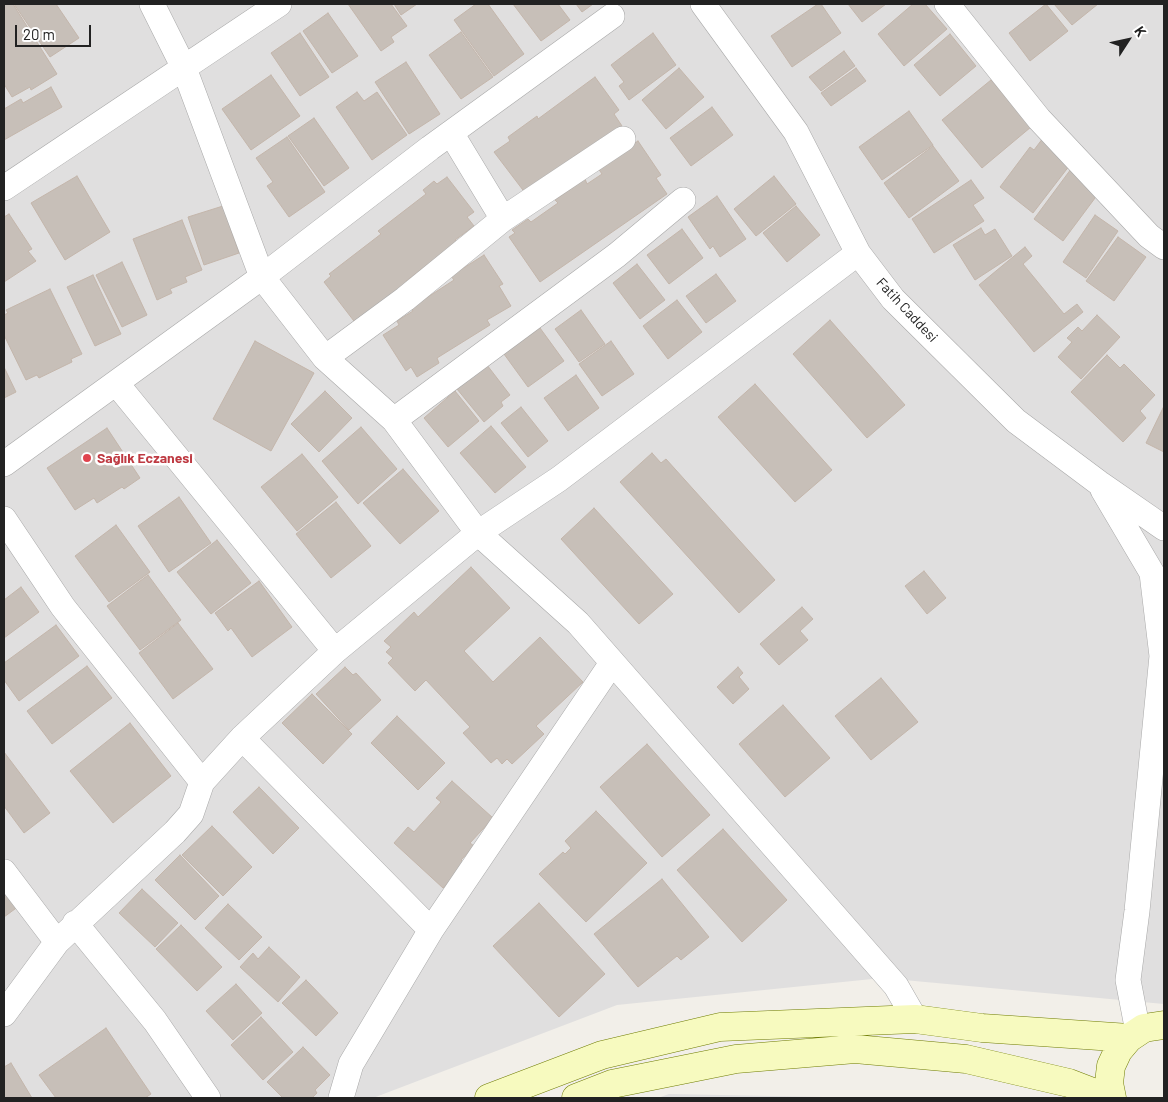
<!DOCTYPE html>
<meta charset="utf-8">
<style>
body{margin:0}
#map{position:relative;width:1168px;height:1102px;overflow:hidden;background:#f2efe9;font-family:Barlow,sans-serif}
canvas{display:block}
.frame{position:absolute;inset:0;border:5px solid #222;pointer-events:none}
.north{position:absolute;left:1103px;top:15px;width:50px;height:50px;-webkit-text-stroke:4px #fff;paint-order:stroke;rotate:55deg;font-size:14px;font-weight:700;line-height:20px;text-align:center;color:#222}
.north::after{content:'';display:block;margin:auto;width:18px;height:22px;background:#222;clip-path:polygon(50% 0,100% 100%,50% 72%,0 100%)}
.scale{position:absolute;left:15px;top:25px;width:76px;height:22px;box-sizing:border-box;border:2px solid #222;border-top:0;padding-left:6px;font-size:15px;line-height:18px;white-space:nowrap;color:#222;-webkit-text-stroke:4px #fff;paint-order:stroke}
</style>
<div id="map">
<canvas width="1168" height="1102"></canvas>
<div class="frame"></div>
<div class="north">K</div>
<div class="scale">20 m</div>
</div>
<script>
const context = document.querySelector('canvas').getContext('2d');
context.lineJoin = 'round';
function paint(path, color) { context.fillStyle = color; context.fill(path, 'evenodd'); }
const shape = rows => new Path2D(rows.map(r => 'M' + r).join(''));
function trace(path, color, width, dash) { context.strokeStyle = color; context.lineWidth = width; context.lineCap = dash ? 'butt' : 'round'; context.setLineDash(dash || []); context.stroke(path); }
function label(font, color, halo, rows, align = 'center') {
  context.font = font + ' Barlow,sans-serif'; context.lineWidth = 5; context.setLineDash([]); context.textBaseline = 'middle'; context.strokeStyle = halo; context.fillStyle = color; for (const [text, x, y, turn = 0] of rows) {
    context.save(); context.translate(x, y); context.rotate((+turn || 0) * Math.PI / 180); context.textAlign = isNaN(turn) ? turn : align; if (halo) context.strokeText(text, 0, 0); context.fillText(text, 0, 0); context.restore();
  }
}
paint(shape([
 [4,4,1164,4,1164,1004,882,978,617,1005,373,1098,4,1098],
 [669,1094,875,1098,658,1098]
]), '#e0dfdf');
const building = shape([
 [4,4,13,4,57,74,31,90,30,87,12,97,4,84,4,4],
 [14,4,56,4,79,38,50,57,14,4],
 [348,4,391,4,407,26,391,37,394,42,381,51,348,4],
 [394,4,417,4,401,15,394,4],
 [476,4,488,4,524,54,494,76,454,20,476,4],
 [513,4,558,4,570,20,541,41,513,4],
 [576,4,593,4,582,12,576,4],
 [818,4,821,4,841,33,792,67,771,36,818,4],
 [848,4,886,4,862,22,848,4],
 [913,4,925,4,947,29,904,66,878,34,913,4],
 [1046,4,1068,31,1030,61,1009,33,1046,4],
 [1054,4,1098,4,1072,25,1054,4],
 [328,13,358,56,332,73,303,31,328,13],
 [461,32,493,77,461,99,429,55,461,32],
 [300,33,329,77,300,96,271,53,300,33],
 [653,33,676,65,629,100,619,86,624,82,611,65,653,33],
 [950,34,976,66,940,96,914,65,950,34],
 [844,51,855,66,821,91,809,77,844,51],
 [406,62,440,114,409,134,375,82,406,62],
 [679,68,704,97,666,129,642,100,679,68],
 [856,68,866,81,831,106,821,93,856,68],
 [271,75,300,116,251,150,222,109,271,75],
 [595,77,619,110,614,114,622,126,582,155,580,152,557,169,529,198,494,152,510,141,508,137,537,116,538,119,595,77],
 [991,80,1031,127,982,168,942,120,991,80],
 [51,87,62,107,4,140,4,109,21,99,23,103,51,87],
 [357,92,364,101,377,92,407,135,372,160,336,107,357,92],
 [712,107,733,135,691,166,670,138,712,107],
 [909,111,933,145,882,180,859,147,909,111],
 [314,118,349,168,324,186,288,136,314,118],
 [287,137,325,192,289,217,267,186,273,182,256,158,287,137],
 [1043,138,1073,161,1033,213,1000,187,1030,147,1034,150,1043,138],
 [638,141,661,175,656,178,667,194,540,282,509,237,515,233,512,230,528,219,531,222,558,203,555,200,585,179,587,184,602,174,598,168,638,141],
 [933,146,959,181,909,218,884,183,933,146],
 [1074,165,1101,190,1063,241,1034,219,1074,165],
 [77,176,110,232,65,260,31,203,77,176],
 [774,176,796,204,756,236,734,209,774,176],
 [447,177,474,212,467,217,474,226,455,240,458,244,446,250,406,281,409,285,357,325,324,282,331,276,329,274,381,234,378,231,426,194,423,190,434,181,437,184,447,177],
 [971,180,984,198,973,205,984,221,934,253,912,219,971,180],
 [717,196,746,239,720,257,713,246,710,249,688,217,717,196],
 [223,206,239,253,204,265,188,217,223,206],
 [796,206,820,235,787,262,763,233,796,206],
 [9,214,32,249,28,251,36,261,4,282,4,217,9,214],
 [1095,215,1118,231,1086,278,1063,262,1095,215],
 [182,220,202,270,185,277,187,282,170,289,172,293,157,300,133,239,182,220],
 [981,228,985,235,995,229,1012,256,975,280,953,245,981,228],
 [682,229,703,258,669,284,647,255,682,229],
 [1118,237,1146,257,1114,301,1086,281,1118,237],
 [1025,247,1032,256,1023,264,1064,314,1077,304,1083,312,1034,352,979,285,1025,247],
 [484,255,503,284,499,286,511,306,487,320,490,325,437,358,439,363,417,377,411,367,406,371,383,335,399,325,397,321,413,311,411,308,454,280,451,276,484,255],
 [122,262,147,315,122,327,96,275,122,262],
 [637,264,665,300,640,319,613,283,637,264],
 [716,274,736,301,706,323,686,296,716,274],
 [93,275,121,334,95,346,67,287,93,275],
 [50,289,82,354,71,359,72,362,39,378,37,375,26,380,4,335,4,315,8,313,6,310,50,289],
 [677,300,702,332,668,359,643,326,677,300],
 [581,310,605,344,579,362,555,329,581,310],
 [1097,315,1120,337,1081,379,1058,357,1072,342,1067,338,1078,327,1082,331,1097,315],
 [830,320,905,405,867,438,793,354,830,320],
 [540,328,564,361,528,387,504,354,540,328],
 [255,341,314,373,271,451,213,419,255,341],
 [611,341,634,374,602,396,579,364,611,341],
 [1107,355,1120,368,1124,364,1155,395,1140,411,1146,418,1123,442,1071,392,1107,355],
 [487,365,510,395,501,402,503,406,484,422,457,389,487,365],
 [4,367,16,392,4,398,4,367],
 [576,375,599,408,568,431,544,398,576,375],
 [755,384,832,470,795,502,718,417,755,384],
 [325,391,352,418,319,452,291,424,325,391],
 [455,391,479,421,448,447,424,418,455,391],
 [1164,406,1164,452,1146,443,1164,406],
 [521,407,548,441,528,457,501,423,521,407],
 [491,426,526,467,495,493,460,453,491,426],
 [361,427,397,469,358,504,322,461,361,427],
 [107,428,140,478,124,489,122,487,97,503,94,498,75,510,47,468,107,428],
 [652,453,661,463,666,459,775,580,739,613,620,482,652,453],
 [302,454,338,497,297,531,261,487,302,454],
 [403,469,439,511,400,544,363,503,403,469],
 [179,497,211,543,169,572,138,526,179,497],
 [336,502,371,546,331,578,296,534,336,502],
 [594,508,673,594,639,624,561,539,594,508],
 [116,525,150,572,109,602,75,556,116,525],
 [217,540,251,583,211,614,177,572,217,540],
 [471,567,510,608,464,651,493,682,540,637,583,682,536,726,544,734,512,764,507,759,502,764,497,758,491,763,463,733,470,727,426,680,415,691,388,663,393,658,386,652,391,647,384,641,414,612,418,617,471,567],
 [924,571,946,598,927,614,905,586,924,571],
 [148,575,181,620,140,650,107,606,148,575],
 [259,581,292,627,252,657,231,628,228,631,215,613,259,581],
 [21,587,39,612,4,638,4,600,21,587],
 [802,607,813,619,800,631,808,640,779,665,760,644,802,607],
 [178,623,213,669,173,699,139,653,178,623],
 [56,625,79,656,19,701,4,680,4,663,56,625],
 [87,666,112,698,52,744,27,711,87,666],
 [345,667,353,675,356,673,381,700,349,730,316,694,345,667],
 [738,667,743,673,739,677,749,689,733,704,717,687,738,667],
 [881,678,918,722,871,760,835,716,881,678],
 [312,694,352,734,323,764,282,723,312,694],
 [783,705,830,758,785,797,739,744,783,705],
 [397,716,445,763,418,790,371,743,397,716],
 [130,723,171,776,113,823,70,771,130,723],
 [647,744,710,815,662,857,600,787,647,744],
 [4,752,50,813,24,833,4,806,4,752],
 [452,781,493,818,470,843,474,846,461,860,465,864,443,888,394,843,408,827,414,832,441,802,436,798,452,781],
 [259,787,299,828,273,854,233,812,259,787],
 [596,811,647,863,586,922,539,874,563,852,565,854,571,848,565,841,596,811],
 [212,826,252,867,223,896,182,855,212,826],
 [723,829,787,900,742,942,677,870,723,829],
 [180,855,219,896,195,920,155,880,180,855],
 [662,879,709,937,681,960,677,956,638,987,594,934,662,879],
 [4,885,19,906,4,917,4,885],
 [142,889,178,923,155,947,119,913,142,889],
 [539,903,605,974,559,1017,493,946,539,903],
 [228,904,262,937,239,960,205,928,228,904],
 [181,925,222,967,197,991,156,949,181,925],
 [269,947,300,977,278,1002,240,967,253,953,258,959,269,947],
 [306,980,338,1013,316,1036,282,1003,306,980],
 [236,984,262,1013,233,1040,206,1011,236,984],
 [261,1017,293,1052,263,1080,231,1045,261,1017],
 [106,1028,151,1094,145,1098,56,1098,39,1075,106,1028],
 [303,1047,330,1075,315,1090,317,1093,312,1098,283,1098,267,1082,303,1047],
 [11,1063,32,1098,4,1098,4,1067,11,1063]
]);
paint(building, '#c7bfb8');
trace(building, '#c4b6ab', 1);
const street = shape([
 [152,4,184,68,262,277,325,358,394,420,478,533,578,623,896,986,915,1019],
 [703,4,796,132,858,253,893,299,1016,421,1099,483,1164,528],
 [947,4,1039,119,1149,236,1164,247],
 [4,188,279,4],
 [503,219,623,139],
 [325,358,405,299,503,219,451,133],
 [116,383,335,651],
 [394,420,617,255,683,200],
 [4,464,262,277,430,148,612,16],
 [1103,490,1152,573,1162,656,1137,911,1128,980,1138,1032],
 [4,519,63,607,202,782],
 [242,738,431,930],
 [4,872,57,942],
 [75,923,155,1021,208,1098],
 [4,1014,57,942,175,832,191,814,202,782,242,738,335,651,478,533,559,479,858,253],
 [341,1098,351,1064,431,930,612,663]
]);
const secondary = shape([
 [489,1098,602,1055,720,1027,915,1019,982,1028,1129,1038],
 [576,1098,612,1084,736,1059,855,1049,966,1059,1069,1083,1108,1098],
 [1112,1098,1109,1083,1111,1066,1118,1051,1129,1038,1144,1028,1164,1025]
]);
trace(street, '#a9a9a9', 26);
trace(secondary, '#707d05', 29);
trace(street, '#fff', 25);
trace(secondary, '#f7fabf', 28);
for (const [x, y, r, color] of [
 [87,458,5,"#e0444e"]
]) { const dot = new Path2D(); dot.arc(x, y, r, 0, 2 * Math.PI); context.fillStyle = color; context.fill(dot); trace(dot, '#fff', 2); }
label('14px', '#222', '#fff', [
 ["Fatih Caddesi",907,310,47]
]);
label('bold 14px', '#be3a42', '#fff', [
 ["Sağlık Eczanesi",97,458]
], 'left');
</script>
